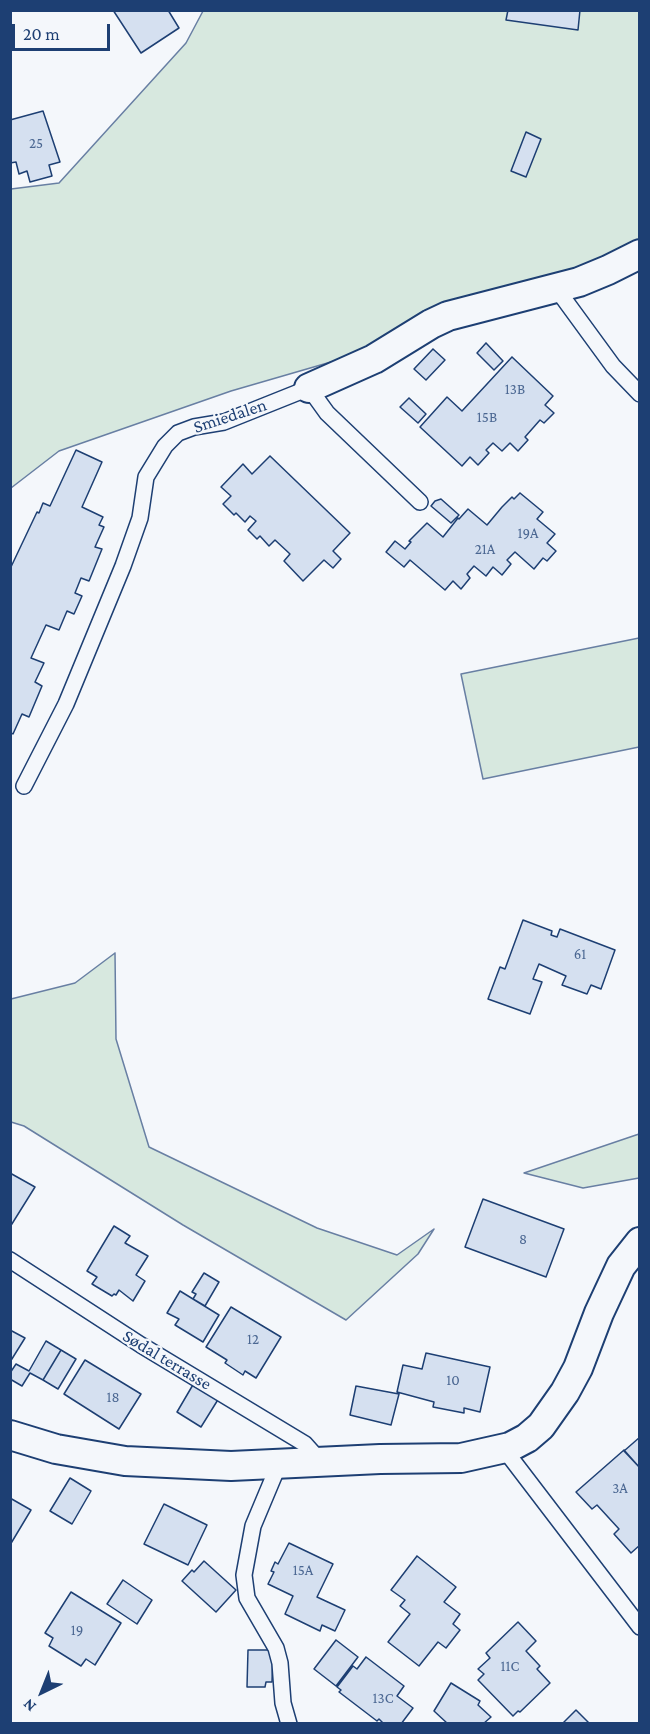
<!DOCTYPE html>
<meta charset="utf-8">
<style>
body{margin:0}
#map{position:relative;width:650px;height:1734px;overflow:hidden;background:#f4f7fb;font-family:"Crimson Pro",serif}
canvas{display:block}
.frame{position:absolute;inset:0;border:12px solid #1d3f73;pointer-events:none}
.north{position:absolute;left:12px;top:1662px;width:60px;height:60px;-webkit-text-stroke:4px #f4f7fb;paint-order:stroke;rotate:223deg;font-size:16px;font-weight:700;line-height:24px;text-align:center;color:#1d3f73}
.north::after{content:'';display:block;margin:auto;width:21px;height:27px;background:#1d3f73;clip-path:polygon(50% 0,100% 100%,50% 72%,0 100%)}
.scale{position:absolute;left:12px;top:24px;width:98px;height:27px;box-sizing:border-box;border:3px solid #1d3f73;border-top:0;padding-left:8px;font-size:18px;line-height:21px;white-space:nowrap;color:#1d3f73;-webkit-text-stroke:4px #f4f7fb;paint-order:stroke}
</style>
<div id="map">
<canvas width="650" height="1734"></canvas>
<div class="frame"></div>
<div class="north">N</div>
<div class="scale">20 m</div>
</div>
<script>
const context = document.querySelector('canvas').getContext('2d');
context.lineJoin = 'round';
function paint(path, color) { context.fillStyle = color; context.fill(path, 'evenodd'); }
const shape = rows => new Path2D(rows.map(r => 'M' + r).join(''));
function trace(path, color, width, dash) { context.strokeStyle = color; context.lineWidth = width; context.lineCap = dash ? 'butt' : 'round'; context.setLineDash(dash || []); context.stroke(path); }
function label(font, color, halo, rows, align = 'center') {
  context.font = font + ' "Crimson Pro",serif'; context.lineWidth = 4.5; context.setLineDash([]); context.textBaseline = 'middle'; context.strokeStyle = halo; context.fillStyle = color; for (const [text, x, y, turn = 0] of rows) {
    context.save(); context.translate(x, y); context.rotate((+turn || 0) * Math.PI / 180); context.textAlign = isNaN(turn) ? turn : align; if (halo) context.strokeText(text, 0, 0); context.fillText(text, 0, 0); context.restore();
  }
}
const green = shape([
 [203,11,639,11,639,245,417,337,231,391,59,451,11,488,11,189,59,183,186,43,203,11],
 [639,638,639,747,483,779,461,674,639,638],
 [115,953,116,1039,149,1147,317,1228,397,1255,434,1229,418,1254,346,1320,183,1225,24,1126,11,1122,11,999,75,983,115,953],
 [639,1134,639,1178,583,1188,524,1173,639,1134]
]);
paint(green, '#d7e8df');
trace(green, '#687fa3', 1.5);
const building = shape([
 [113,10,168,10,179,28,141,53,113,10],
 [508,10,580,10,578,30,506,20,508,10],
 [43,111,60,162,49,165,52,176,30,182,27,171,19,174,16,162,10,163,10,120,43,111],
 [526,132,541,139,526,177,511,171,526,132],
 [486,343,503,361,494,370,477,353,486,343],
 [433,349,445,360,426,380,414,369,433,349],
 [512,357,553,396,545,405,554,413,544,423,540,420,525,437,528,440,518,451,510,443,502,451,493,443,486,450,489,453,478,465,470,457,462,466,420,427,447,397,462,411,512,357],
 [409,398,426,414,418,423,400,407,409,398],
 [76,450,102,462,82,507,103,517,99,525,104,527,95,547,102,549,89,581,81,578,75,593,82,596,74,614,67,611,59,630,46,625,31,658,44,663,35,682,42,686,29,717,22,714,13,734,10,732,10,569,37,512,39,513,43,503,50,506,76,450],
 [270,456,350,533,333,551,341,559,333,568,324,560,303,581,284,561,290,554,275,540,269,546,260,536,257,539,248,530,256,521,250,516,245,522,236,513,234,515,223,504,231,496,221,487,243,464,252,474,270,456],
 [520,493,543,512,537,519,555,534,547,543,556,551,547,561,543,558,534,569,515,552,507,560,511,564,502,575,493,567,486,576,474,566,467,574,470,578,461,589,453,581,445,590,410,560,404,567,386,552,395,541,405,549,411,542,409,541,427,523,443,537,458,518,459,519,468,509,487,525,502,507,512,497,514,499,520,493],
 [441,499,459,515,451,523,431,506,435,501,441,499],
 [523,920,552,931,551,935,557,937,560,929,615,950,601,989,591,985,587,994,562,985,566,976,539,964,533,979,542,982,530,1014,488,999,500,967,505,969,523,920],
 [10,1173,35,1187,10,1227,10,1173],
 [483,1199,564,1229,546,1277,465,1247,483,1199],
 [114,1226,130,1236,125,1243,148,1256,136,1275,145,1281,133,1301,119,1290,116,1295,114,1294,112,1296,92,1284,97,1277,87,1271,114,1226],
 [204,1273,219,1282,205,1306,193,1299,196,1294,192,1292,204,1273],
 [180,1291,219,1315,203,1342,175,1325,179,1319,167,1313,180,1291],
 [231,1307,281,1337,256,1378,245,1371,243,1375,225,1363,227,1360,206,1347,231,1307],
 [10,1330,25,1338,10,1362,10,1330],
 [46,1341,61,1350,43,1380,30,1373,22,1386,10,1379,10,1373,16,1364,29,1371,46,1341],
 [61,1350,76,1359,58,1389,43,1380,61,1350],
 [426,1353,490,1367,480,1412,464,1408,464,1413,433,1407,434,1402,397,1392,403,1365,422,1369,426,1353],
 [85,1360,141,1394,119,1429,64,1394,85,1360],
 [194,1383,219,1398,201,1427,177,1412,194,1383],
 [356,1386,399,1394,391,1425,350,1415,356,1386],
 [640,1437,640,1468,624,1451,640,1437],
 [624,1450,640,1468,640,1545,631,1553,614,1534,619,1529,597,1505,592,1509,576,1492,624,1450],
 [70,1478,91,1491,72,1524,50,1511,70,1478],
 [10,1498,31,1510,10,1545,10,1498],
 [164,1504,207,1525,188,1565,144,1544,164,1504],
 [289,1543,333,1564,317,1597,345,1610,335,1631,322,1625,320,1631,285,1614,293,1596,268,1584,274,1572,271,1571,275,1562,278,1564,289,1543],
 [417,1556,456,1587,444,1602,460,1614,453,1624,460,1630,446,1648,438,1642,419,1666,388,1642,410,1614,400,1606,405,1600,391,1590,417,1556],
 [204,1561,236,1590,216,1612,182,1581,192,1570,194,1572,204,1561],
 [123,1580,152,1600,137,1624,107,1604,123,1580],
 [71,1592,121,1623,95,1665,86,1659,81,1666,49,1646,53,1638,45,1633,71,1592],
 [518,1622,536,1641,526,1651,540,1666,537,1669,550,1683,520,1712,518,1711,513,1716,478,1680,484,1674,478,1669,490,1658,486,1653,518,1622],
 [336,1640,358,1657,336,1686,314,1669,336,1640],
 [248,1650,273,1650,272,1682,266,1682,265,1687,247,1687,248,1650],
 [366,1657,404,1686,397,1696,413,1708,401,1724,384,1724,379,1719,377,1721,339,1692,341,1690,337,1687,353,1666,357,1669,366,1657],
 [451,1683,480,1701,478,1705,491,1717,483,1724,448,1724,434,1711,451,1683],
 [576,1710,590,1724,562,1724,576,1710]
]);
paint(building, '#d5e0f0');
trace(building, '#1d3f73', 1.5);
const service = shape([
 [556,288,613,366,640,394],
 [24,786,66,704,123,566,140,518,146,477,165,446,178,433,194,427,224,422,309,388,327,413,420,502],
 [10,1260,141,1345,305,1444,321,1462],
 [504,1449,640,1627],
 [279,1464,253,1526,244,1575,247,1598,276,1648,280,1663,283,1703,289,1724]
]);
const minor = shape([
 [309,388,374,359,431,324,448,316,579,282,608,270,640,254],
 [10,1435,56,1449,125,1461,231,1466,380,1459,461,1458,510,1447,527,1438,541,1426,565,1392,578,1368,599,1313,621,1266,640,1242]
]);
trace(service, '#1d3f73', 18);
trace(minor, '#1d3f73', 32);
trace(service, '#f4f7fb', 15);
trace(minor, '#f4f7fb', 28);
label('15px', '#4b6792', null, [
 ["25",36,143],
 ["13B",515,389],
 ["15B",487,417],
 ["19A",528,533],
 ["21A",485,549],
 ["61",580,954],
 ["8",523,1239],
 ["12",253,1339],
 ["10",453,1380],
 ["18",113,1397],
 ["3A",620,1488],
 ["15A",303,1570],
 ["19",77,1630],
 ["11C",510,1666],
 ["13C",383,1698]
]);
label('18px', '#1d3f73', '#f4f7fb', [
 ["Smiedalen",230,416,-18],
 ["Sødal terrasse",167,1360,31]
]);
</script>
